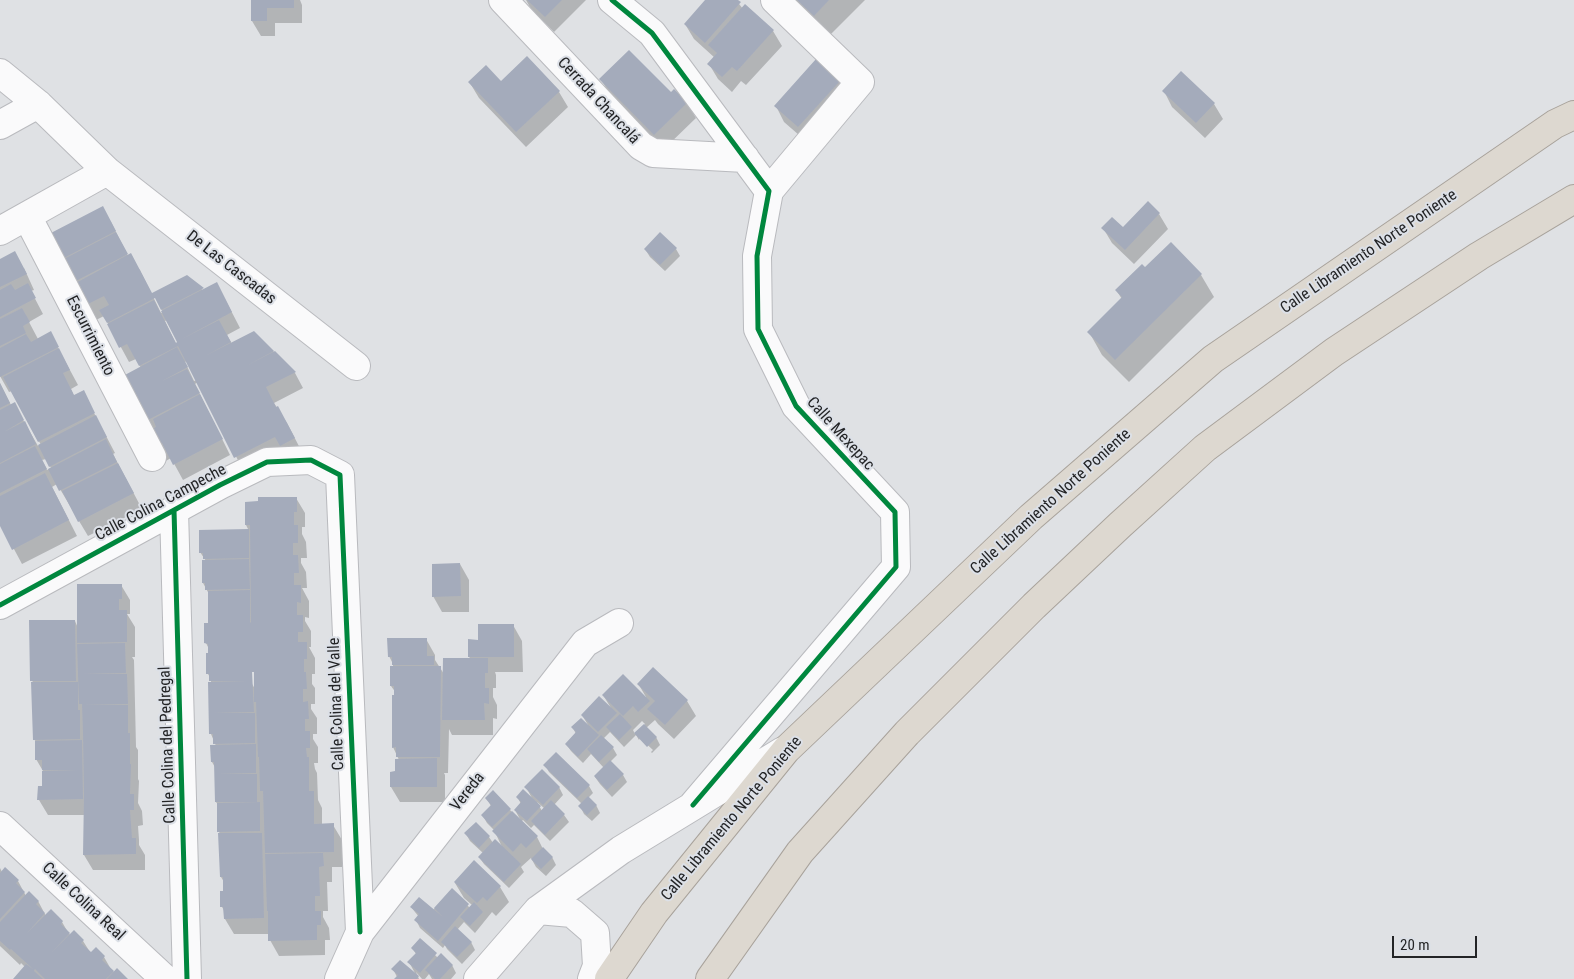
<!DOCTYPE html>
<meta charset="utf-8">
<style>
body{margin:0}
#map{position:relative;width:1574px;height:979px;overflow:hidden;background:#dfe1e4;font-family:"Roboto Condensed",sans-serif}
canvas{display:block}
.scale{position:absolute;left:1392px;top:936px;width:85px;height:22px;box-sizing:border-box;border:2px solid #232426;border-top:0;padding-left:6px;font-size:15px;line-height:18px;white-space:nowrap;color:#232426;-webkit-text-stroke:4px #dce0e7;paint-order:stroke}
</style>
<div id="map">
<canvas width="1574" height="979"></canvas>
<div class="scale">20 m</div>
</div>
<script>
const context = document.querySelector('canvas').getContext('2d');
context.lineJoin = 'round';
function paint(path, color) { context.fillStyle = color; context.fill(path, 'evenodd'); }
const shape = rows => new Path2D(rows.map(r => 'M' + r).join(''));
function trace(path, color, width, dash) { context.strokeStyle = color; context.lineWidth = width; context.lineCap = dash ? 'butt' : 'round'; context.setLineDash(dash || []); context.stroke(path); }
function label(font, color, halo, rows, align = 'center') {
  context.font = font + ' "Roboto Condensed",sans-serif'; context.lineWidth = 4; context.setLineDash([]); context.textBaseline = 'middle'; context.strokeStyle = halo; context.fillStyle = color; for (const [text, x, y, turn = 0] of rows) {
    context.save(); context.translate(x, y); context.rotate((+turn || 0) * Math.PI / 180); context.textAlign = isNaN(turn) ? turn : align; if (halo) context.strokeText(text, 0, 0); context.fillText(text, 0, 0); context.restore();
  }
}
paint(shape([
 [252,0,300,0,302,5,302,23,275,23,275,36,261,36,252,21],
 [526,0,586,0,554,32,531,9],
 [707,0,736,0,743,9,773,31,782,46,746,85,741,81,732,92,718,79,709,64,715,58,694,39,685,24],
 [788,0,865,0,827,38],
 [601,79,671,94,687,103,696,118,664,149,610,95],
 [839,82,848,97,807,142,784,122,776,106],
 [470,83,501,83,559,92,568,107,526,147,479,98],
 [1164,91,1214,104,1223,119,1205,138,1172,107],
 [1159,214,1168,229,1134,264,1112,243,1103,228,1123,229],
 [111,222,128,256,140,270,161,313,163,312,161,308,187,277,204,291,225,299,240,328,227,335,232,344,254,332,295,373,303,388,274,403,287,423,303,454,244,472,198,382,195,384,230,455,183,480,171,458,164,462,125,376,141,368,136,359,129,362,104,316,96,320,51,235],
 [167,320,179,343,176,344,165,321],
 [187,361,197,380,194,381,185,362],
 [645,249,676,249,680,256,665,271,650,257],
 [0,261,24,268,34,290,31,291,43,314,29,322,38,339,50,333,78,385,71,389,74,396,83,392,115,453,113,454,142,509,88,536,57,484,52,487,77,536,22,564,0,523,0,383,11,405,14,404,38,446,41,445,12,391,9,392,0,376],
 [46,459,51,468,47,470,42,460],
 [1145,269,1201,275,1214,297,1129,382,1102,355,1089,332,1122,299,1116,290],
 [296,498,305,513,305,527,302,527,302,534,306,542,307,558,301,558,301,563,306,572,307,588,302,588,309,601,309,618,305,617,305,621,311,631,311,647,309,647,315,658,315,674,312,674,312,684,315,688,315,704,311,704,311,709,317,718,317,734,313,734,313,739,318,747,318,763,314,763,315,769,317,773,318,800,322,808,322,825,333,825,342,840,342,867,332,867,332,882,327,882,328,911,323,911,323,917,329,928,330,940,325,940,325,955,279,956,270,940,269,934,234,934,225,919,225,912,222,907,224,882,221,877,220,834,219,832,219,806,216,802,216,769,212,762,212,746,216,746,211,734,211,679,208,674,209,649,206,643,210,624,209,594,203,583,206,561,200,552,200,531,249,531,246,525],
 [255,670,255,689,251,682,251,671],
 [460,564,469,580,469,612,442,612,433,596],
 [121,585,130,600,130,614,127,614,135,627,135,657,132,657,134,660,136,747,138,750,138,779,139,781,138,803,142,811,143,825,138,826,139,840,139,845,145,855,145,870,93,870,84,855,85,815,48,815,39,800,43,787,43,771,36,759,36,742,34,739,31,621,75,621,78,628],
 [513,625,522,641,523,672,495,672,496,675,496,688,493,688,493,697,497,705,497,719,493,718,493,735,452,735,449,729,448,773,444,773,445,775,445,802,400,802,391,787,399,760,393,747,396,693,391,686,392,668,393,668,393,664,389,656,426,639,435,655,435,660,444,674,471,659,469,657,479,641],
 [639,685,687,701,696,716,674,739,658,724,655,720,646,728,656,737,660,745,652,753,651,752,653,750,640,738,639,740,636,735,624,747,610,732,603,739,613,748,617,755,610,762,623,775,627,782,612,797,600,784,595,777,604,768,591,754,583,763,571,751,566,744,576,734,573,728,588,725,582,715,611,708,603,695,646,697],
 [642,721,645,724,635,734,633,730],
 [545,765,589,786,593,793,588,798,596,805,600,813,592,821,584,814,580,806,582,804,549,772],
 [526,787,559,787,563,795,554,805,564,815,569,822,550,841,534,825,531,828,523,820,521,822,537,837,543,849,552,857,556,865,546,876,536,867,531,858,521,867,524,872,509,888,484,864,479,857,483,853,470,841,466,834,489,837,493,843,502,847,494,830,487,823,483,816,491,806,487,799,510,810,521,821,515,810,521,804,518,798,533,800],
 [537,802,544,808,542,811],
 [0,868,2,872,18,881,26,896,38,901,46,916,62,922,69,934,83,941,90,952,104,957,112,971,126,979,14,979,25,967,21,963,20,965,0,946],
 [455,883,500,887,509,902,496,916,492,912,475,933,464,922,457,930,471,942,475,950,462,964,447,949,445,945,443,948,420,928,416,920,419,917,411,907,433,910,452,890,470,908,472,905,464,898],
 [420,940,438,958,452,965,456,973,451,979,432,979,429,974,425,979,422,979,416,972,419,979,395,979,397,977,393,969,416,975,409,962,416,954,413,949]
]), '#0003');
paint(shape([
 [251,0,294,0,294,8,267,8,267,21,251,21],
 [527,0,562,0,545,17],
 [705,0,738,0,741,2,705,43,684,24],
 [797,0,829,0,814,16],
 [745,4,774,30,737,71,732,67,722,77,707,64,717,53,708,45],
 [629,50,671,92,674,89,688,102,654,135,599,79],
 [527,56,560,91,516,132,468,82,486,65,501,81],
 [816,59,840,81,798,127,774,106],
 [1181,71,1215,103,1196,123,1162,91],
 [1148,201,1160,213,1125,250,1101,228,1112,217,1123,227],
 [103,206,116,231,62,259,49,234],
 [116,232,128,254,74,282,62,260],
 [660,232,677,248,660,265,644,249],
 [1171,242,1202,274,1115,360,1087,332,1122,297,1115,290,1142,264,1145,267],
 [15,251,27,274,0,287,0,259],
 [131,253,152,293,187,275,204,288,161,310,155,298,107,323,99,310,109,305,104,296,86,305,74,284],
 [217,282,232,312,182,339,219,320,231,342,205,356,254,331,274,351,246,366,275,351,296,372,266,387,276,407,278,406,295,438,280,446,275,437,234,458,178,346,180,345,139,366,127,344,119,348,107,324,154,300,176,343,177,342,161,311],
 [28,283,36,298,0,317,0,290,11,284,15,290],
 [22,308,30,322,23,326,26,333,0,346,0,319],
 [51,331,59,347,0,377,0,348,26,334,31,342],
 [177,347,188,367,162,381,187,369,200,393,144,422,123,376],
 [59,348,70,370,63,373,74,395,84,390,95,413,38,442,3,377],
 [0,383,10,403,0,408],
 [200,394,223,439,173,465,162,443,154,448,146,432,156,427,153,419],
 [15,402,24,420,4,432,25,421,36,444,0,463,0,410],
 [96,415,107,437,49,467,38,445],
 [106,439,117,462,59,491,48,469],
 [35,446,47,469,0,493,0,464],
 [118,463,134,493,78,522,62,491],
 [45,473,69,520,12,550,0,526,0,496],
 [258,497,297,497,297,512,294,512,294,525,298,525,298,543,293,543,293,555,298,555,299,573,294,573,294,585,301,585,301,603,297,602,297,615,303,615,303,632,298,632,298,642,307,642,307,659,304,659,304,672,306,672,307,689,303,689,303,702,308,701,309,719,305,719,305,731,310,731,310,748,306,748,307,757,309,757,309,791,314,791,314,824,334,823,334,852,265,853,263,791,260,791,259,757,258,757,256,702,254,702,254,672,252,672,254,712,214,713,255,713,255,743,213,744,213,734,209,734,208,682,246,682,209,681,209,674,206,674,206,653,208,653,208,644,204,643,204,623,208,623,208,591,250,590,250,623,251,622,250,525,245,525,245,502,258,501],
 [249,529,249,558,203,559,203,553,199,553,199,530],
 [249,559,250,589,205,590,205,583,202,583,202,560],
 [460,563,461,596,432,597,432,564],
 [77,584,122,584,122,599,119,599,119,610,127,610,127,642,77,643],
 [29,620,75,620,76,681,30,681],
 [478,624,514,624,514,657,468,657,468,639,478,640],
 [387,638,427,638,427,656,434,656,434,665,392,665,392,657,388,657],
 [125,643,126,673,84,674,127,674,128,704,85,705,128,705,128,733,130,733,130,764,131,764,130,794,134,794,134,810,130,810,132,838,136,838,136,854,83,855,84,795,83,733,82,704,79,704,77,644],
 [443,658,488,658,488,673,485,673,485,688,489,688,489,704,484,703,485,720,442,720],
 [390,666,441,666,440,757,396,757,396,747,392,748,392,695,394,695,394,686,390,686],
 [653,667,688,700,665,725,647,709,655,701,637,684],
 [623,674,650,701,638,712,633,706,623,716,602,695],
 [31,682,78,682,78,710,80,710,80,739,33,740],
 [599,696,617,713,598,732,581,715],
 [620,714,632,727,619,740,606,727],
 [581,718,599,735,578,757,565,744,576,732,571,727],
 [644,724,657,737,647,747,634,733],
 [601,735,614,747,599,762,587,749],
 [82,740,83,799,37,800,38,786,42,786,42,771,77,770,42,770,42,760,35,760,35,741],
 [254,744,256,744,256,773,219,774,257,774,257,802,215,802,214,762,211,762,210,745],
 [556,752,590,785,577,798,543,765],
 [437,758,437,787,390,787,390,772,395,771,395,759],
 [610,760,624,774,607,790,594,776],
 [542,769,560,787,543,805,524,787],
 [523,789,541,806,527,821,514,810,521,802,516,797],
 [493,790,511,809,492,827,481,815,491,805,485,798],
 [588,796,597,805,587,815,578,806],
 [551,800,565,814,545,835,531,821],
 [260,802,260,831,217,832,217,803],
 [512,811,538,836,526,848,521,843,513,852,492,831],
 [476,822,490,836,479,848,464,833],
 [218,833,262,833,264,918,224,919,223,907,220,907,220,891,223,891,223,877,220,877],
 [495,839,521,864,504,882,478,857],
 [543,847,553,857,541,869,531,859],
 [323,853,324,866,319,867,320,896,315,896,315,911,321,911,321,925,317,925,317,940,268,941,268,911,267,911,265,854],
 [474,860,501,886,487,901,483,897,477,903,454,882],
 [5,867,19,880,16,883,25,892,0,919,0,873],
 [452,888,469,904,438,941,414,920,419,914,410,907,419,897,443,917,434,908],
 [29,891,39,901,36,904,45,913,27,933,51,909,63,921,61,924,70,933,51,953,74,930,84,940,81,943,91,952,72,971,96,947,105,956,102,960,114,971,106,979,45,979,35,969,34,971,43,979,13,979,26,964,33,969,11,949,10,950,0,941,0,922],
 [474,902,483,912,470,926,460,917],
 [455,926,472,942,457,957,441,942],
 [420,938,437,953,420,973,407,962,416,953,411,948],
 [441,953,453,965,440,979,435,979,425,970],
 [400,960,419,976,417,979,394,979,398,975,391,969],
 [117,968,128,979,107,979]
]), '#a4abbb');
const minor = shape([
 [503,0,641,146,653,153,745,158],
 [612,0,652,33,769,191,757,256,758,329,796,406,895,512,896,567,693,805],
 [0,73,38,104,107,171,356,366],
 [0,125,38,104],
 [769,191,860,82,775,0],
 [27,216,152,457],
 [0,231,107,171],
 [174,510,187,979],
 [0,605,220,485,267,462,311,460,340,475,360,932],
 [0,826,165,979],
 [538,910,572,913,595,933,597,966,592,979],
 [339,979,360,932,585,643,619,623],
 [478,979,538,910,621,850,783,751]
]);
const highway = shape([
 [609,979,654,913,786,750,1031,517,1213,359,1555,124,1574,115],
 [710,979,800,852,907,733,1034,606,1120,525,1205,448,1334,352,1479,256,1574,199]
]);
trace(minor, '#b9babe', 30);
trace(highway, '#a8a29b', 30);
trace(minor, '#fafafb', 28);
trace(highway, '#ddd8d0', 28);
trace(shape([
 [612,0,652,33,769,191,757,256,758,329,796,406,895,512,896,567,693,805],
 [174,510,187,979],
 [0,605,220,485,267,462,311,460,340,475,360,932]
]), '#00873e', 5);
label('16px', '#232426', '#dce0e7', [
 ["Cerrada Chancalá",598,101,47],
 ["Calle Libramiento Norte Poniente",1369,252,-34],
 ["De Las Cascadas",231,268,38],
 ["Escurrimiento",90,336,63],
 ["Calle Mexepac",840,434,48],
 ["Calle Libramiento Norte Poniente",1051,502,-42],
 ["Calle Colina Campeche",161,503,-28],
 ["Calle Colina del Valle",337,704,-92],
 ["Calle Colina del Pedregal",168,745,-92],
 ["Vereda",468,792,-52],
 ["Calle Libramiento Norte Poniente",732,819,-50],
 ["Calle Colina Real",83,902,43]
]);
</script>
